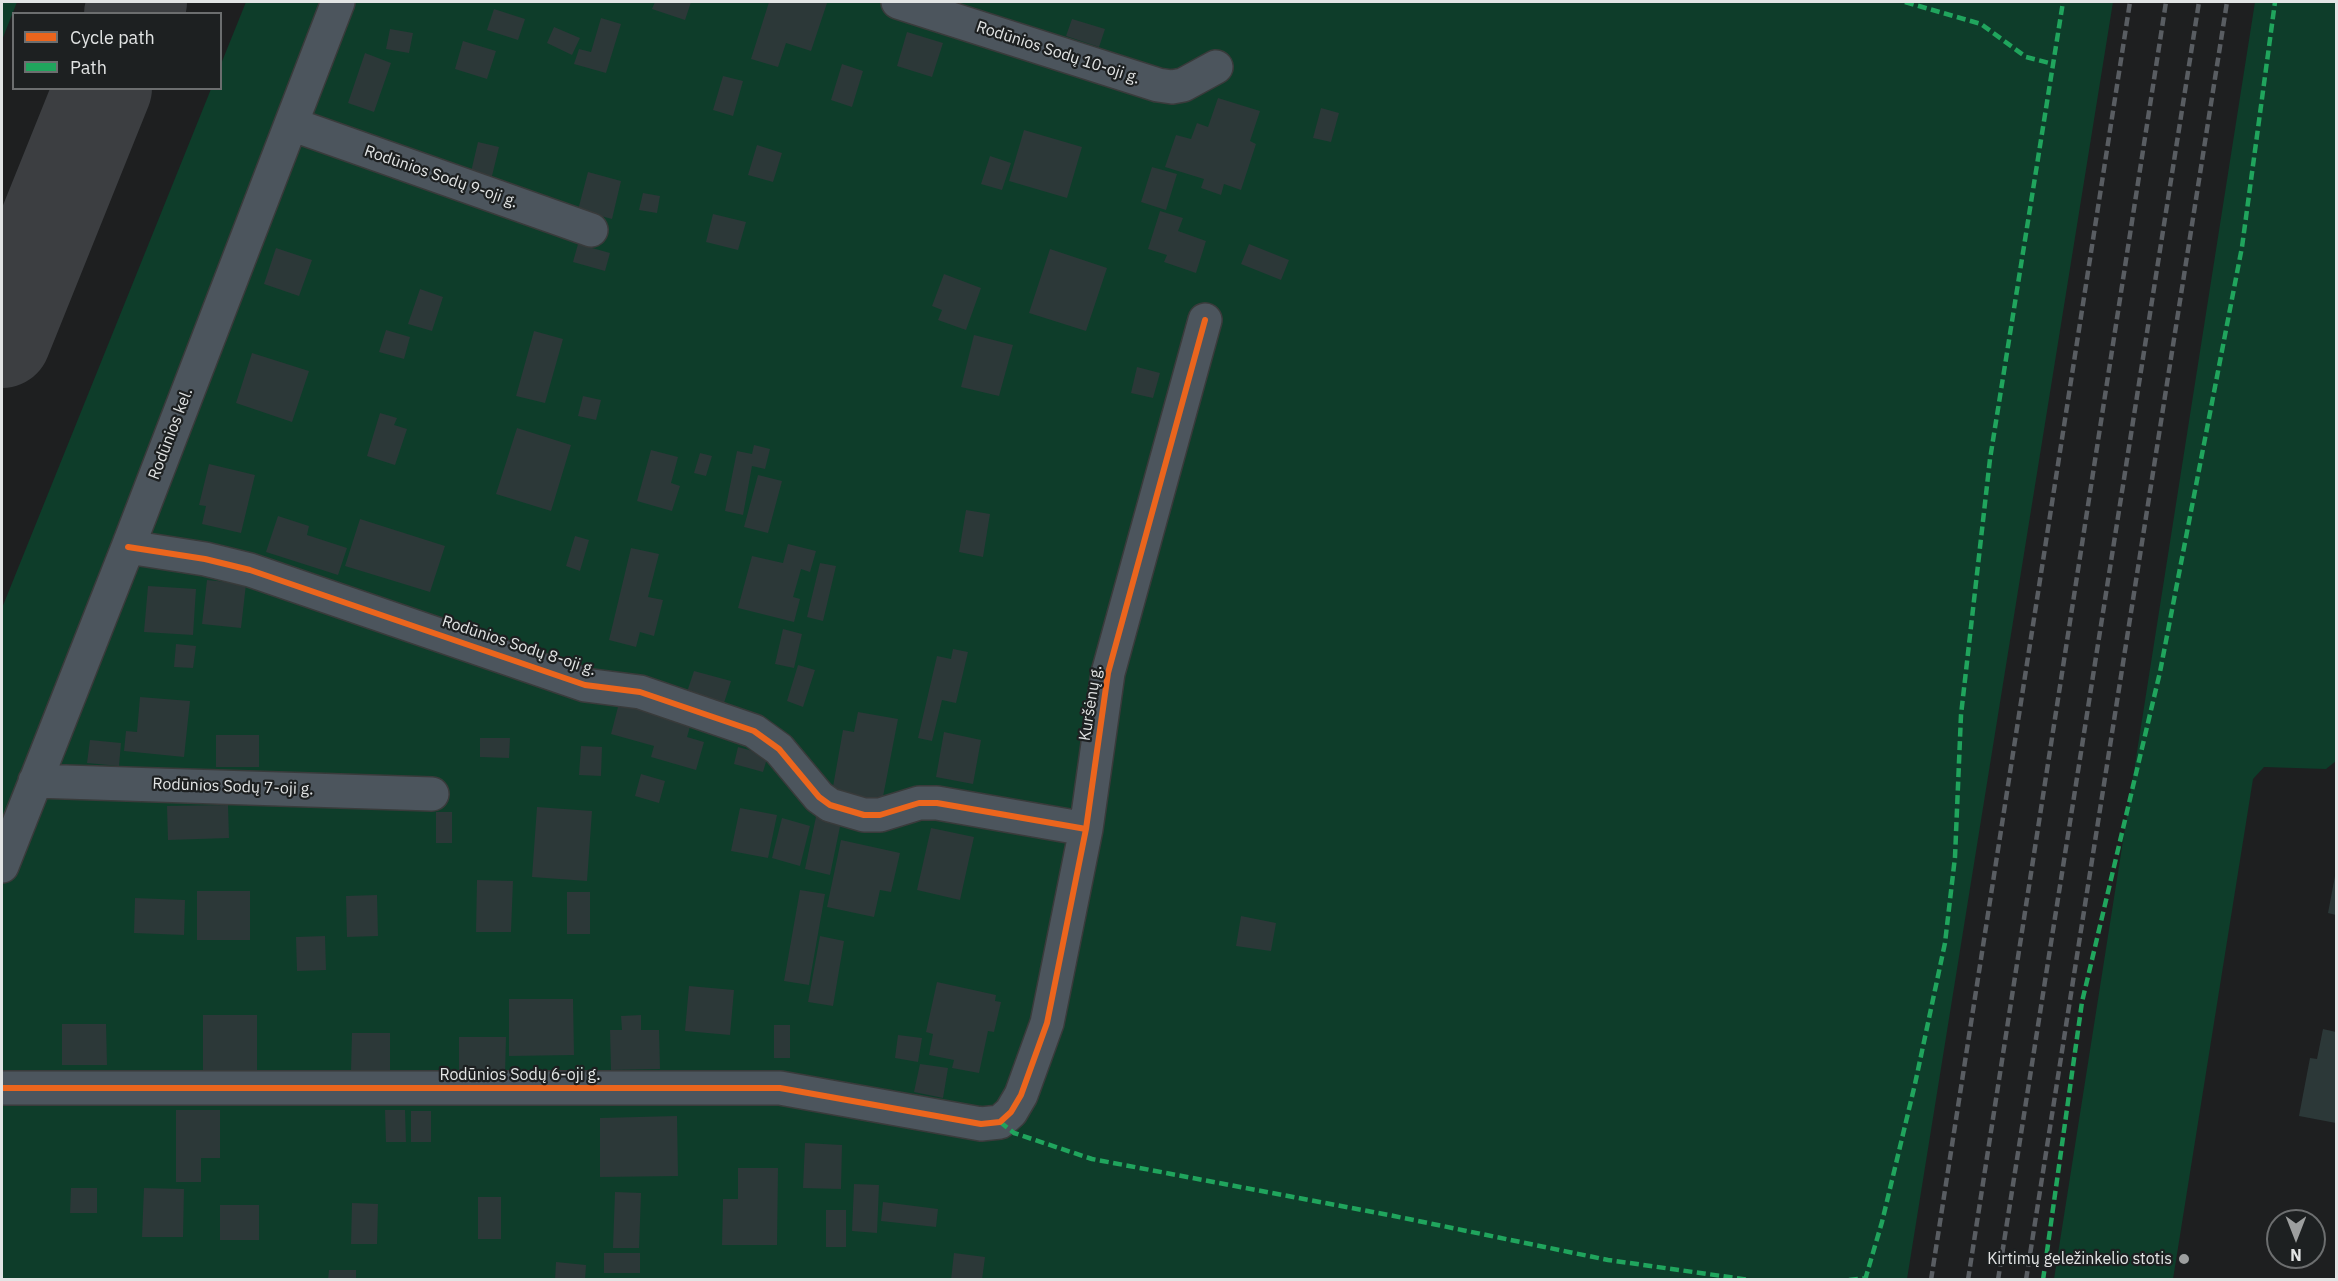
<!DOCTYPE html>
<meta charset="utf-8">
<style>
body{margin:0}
#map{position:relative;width:2338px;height:1281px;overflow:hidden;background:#1e1f20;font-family:"IBM Plex Sans",sans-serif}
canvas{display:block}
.frame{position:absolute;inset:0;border:3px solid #e2e4e4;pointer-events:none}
.legend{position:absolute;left:12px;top:12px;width:210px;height:78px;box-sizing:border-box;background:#1d2021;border:2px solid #6c6e6f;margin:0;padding:8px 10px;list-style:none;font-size:18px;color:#e2e4e4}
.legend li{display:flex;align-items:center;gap:12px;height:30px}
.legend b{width:30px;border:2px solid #6c6e6f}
.north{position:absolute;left:2266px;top:1209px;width:60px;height:60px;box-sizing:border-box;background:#1d2021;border:2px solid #6c6e6f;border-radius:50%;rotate:180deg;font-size:16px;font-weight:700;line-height:24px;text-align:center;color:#e2e4e4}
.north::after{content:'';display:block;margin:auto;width:21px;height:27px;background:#9d9f9f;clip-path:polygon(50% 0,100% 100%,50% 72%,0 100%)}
</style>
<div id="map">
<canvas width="2338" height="1281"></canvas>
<div class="frame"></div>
<ul class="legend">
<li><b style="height:8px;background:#eb651d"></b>Cycle path</li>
<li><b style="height:8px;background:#20a55d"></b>Path</li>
</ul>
<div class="north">N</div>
</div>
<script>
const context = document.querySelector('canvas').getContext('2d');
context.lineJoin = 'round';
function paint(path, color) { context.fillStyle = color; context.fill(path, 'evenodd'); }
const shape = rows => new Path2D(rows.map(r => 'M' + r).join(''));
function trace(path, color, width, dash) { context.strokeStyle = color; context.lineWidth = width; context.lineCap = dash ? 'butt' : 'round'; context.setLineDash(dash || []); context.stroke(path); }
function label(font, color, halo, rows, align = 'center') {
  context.font = font + ' "IBM Plex Sans",sans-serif'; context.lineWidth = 4.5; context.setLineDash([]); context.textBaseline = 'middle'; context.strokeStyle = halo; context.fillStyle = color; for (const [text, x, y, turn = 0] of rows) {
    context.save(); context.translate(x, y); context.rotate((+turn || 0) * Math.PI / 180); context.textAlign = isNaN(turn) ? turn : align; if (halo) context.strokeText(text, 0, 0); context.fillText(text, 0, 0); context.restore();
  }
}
paint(shape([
 [2,2,17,2,2,40],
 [246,2,2113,2,1907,1279,2,1279,2,608,211,89,220,88,221,64],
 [2255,2,2336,2,2336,761,2326,769,2264,767,2253,779,2173,1279,2054,1279]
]), '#0e3d2a');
trace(shape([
 [133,14,138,2],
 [2,339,103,88]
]), '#3c3e41', 98);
paint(shape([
 [655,2,691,2,685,20,652,9],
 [769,2,827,3,811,51,786,43,778,67,751,59],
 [494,9,525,19,518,40,487,30],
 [601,18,621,24,606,73,574,64,579,49,591,52],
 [1072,19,1105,29,1099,47,1066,36],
 [554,27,580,38,572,55,547,43],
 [390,29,413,33,409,53,386,49],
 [907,32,943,43,932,77,897,66],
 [463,41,496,51,487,79,455,69],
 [365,53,391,63,374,112,348,103],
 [842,64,863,71,852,107,831,100],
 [723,76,743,81,733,116,713,110],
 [1218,98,1260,111,1250,141,1256,144,1241,190,1224,184,1221,195,1201,188,1204,179,1165,167,1176,135,1191,139,1197,123,1208,127],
 [1321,108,1339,113,1331,142,1313,138],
 [1024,130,1082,147,1067,198,1009,181],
 [478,142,499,147,492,176,471,172],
 [757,145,782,153,773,182,748,175],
 [990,156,1011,163,1002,190,981,184],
 [1152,167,1177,174,1166,210,1141,202],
 [588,172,621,181,612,219,578,210],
 [643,193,660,196,657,213,639,210],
 [1160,211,1183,218,1178,231,1206,241,1196,273,1164,262,1167,255,1148,249],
 [713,214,746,222,738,250,706,242],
 [578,244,610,253,605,271,573,262],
 [1249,244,1289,260,1281,280,1241,264],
 [276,248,312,260,299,296,264,284],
 [1050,249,1107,268,1086,331,1029,313],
 [944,274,981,288,966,330,938,320,942,310,932,306],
 [420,289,443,297,432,331,408,324],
 [386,330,410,337,404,359,379,352],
 [534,331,563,339,545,403,516,396],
 [974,335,1013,345,999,396,961,387],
 [252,353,309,371,292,422,236,403],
 [1137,367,1160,373,1153,398,1131,393],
 [583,396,601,400,596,420,578,416],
 [380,413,397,418,394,425,407,429,395,465,367,456],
 [517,428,571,445,551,511,496,494],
 [754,445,770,449,765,469,752,466,743,515,725,511,737,451,752,454],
 [651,450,678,457,671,483,680,486,672,511,637,501],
 [700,453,712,456,706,476,694,473],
 [209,464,255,475,241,533,202,524,206,506,199,505],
 [758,475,782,481,768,533,744,527],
 [966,510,990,514,983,557,959,552],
 [278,516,309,526,307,535,347,548,338,575,266,552],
 [360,519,445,546,430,592,345,566],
 [575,536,589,540,580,571,566,566],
 [788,544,816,551,810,572,801,569,793,597,800,599,794,622,738,608,752,556,783,563],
 [631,548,659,554,648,597,663,600,654,636,640,632,636,647,609,640],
 [820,563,836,566,823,621,807,617],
 [207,580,246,584,241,628,202,624],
 [148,586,196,589,193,635,144,632],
 [783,629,802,634,794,668,775,664],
 [176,644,196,646,193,668,174,667],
 [953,649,968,652,956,703,942,700,932,741,918,738,937,656,951,659],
 [798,665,815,670,803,707,787,701],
 [694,671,731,681,724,703,687,692],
 [140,697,190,701,184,757,124,751,126,731,137,732],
 [619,703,691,723,687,737,704,742,696,770,651,757,654,746,611,734],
 [858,712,898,719,881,807,831,798,843,730,854,732],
 [944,732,981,740,973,784,936,777],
 [216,735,259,735,259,767,216,767],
 [480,738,510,738,509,758,480,757],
 [90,740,121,743,119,766,87,763],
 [581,746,602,747,601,776,579,775],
 [738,747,768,755,763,772,734,764],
 [641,774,665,781,659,803,635,796],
 [228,805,229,838,168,840,167,806],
 [537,807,592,811,587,881,532,877],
 [740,808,777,815,768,858,731,851],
 [436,812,452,812,452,843,436,843],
 [817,812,842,817,830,875,805,869],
 [782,818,810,826,800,866,772,858],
 [931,828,974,837,960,900,917,890],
 [841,840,900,853,891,892,880,890,874,917,827,907],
 [2335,876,2336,876,2336,915,2328,913],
 [477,880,513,881,511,932,476,932],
 [800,890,825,894,809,985,784,981],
 [197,891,250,891,250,940,197,940],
 [567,892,590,892,590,934,567,934],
 [377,895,378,936,347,937,346,896],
 [135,898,185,900,184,935,134,933],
 [1241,916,1276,923,1271,951,1236,946],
 [325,936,326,970,297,971,296,937],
 [820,936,844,941,833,1006,808,1002],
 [937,982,996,995,995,1001,1001,1002,994,1032,988,1031,979,1073,952,1068,954,1060,929,1055,933,1034,926,1032],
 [689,986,734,990,730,1035,685,1031],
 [509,999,573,999,574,1055,509,1056],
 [203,1015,257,1015,257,1073,203,1073],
 [641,1015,641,1030,659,1030,660,1069,611,1070,610,1030,622,1030,621,1016],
 [62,1024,106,1024,107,1065,62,1065],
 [774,1025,790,1025,790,1058,774,1058],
 [2323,1029,2336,1032,2336,1123,2299,1116,2310,1058,2317,1059],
 [352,1033,390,1033,390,1071,351,1070],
 [898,1035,922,1038,918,1062,895,1058],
 [459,1037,506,1037,505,1075,480,1075,480,1070,459,1070],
 [920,1064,948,1068,943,1098,914,1092],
 [176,1110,220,1110,220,1158,201,1158,201,1182,176,1182],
 [385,1110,405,1110,406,1142,386,1142],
 [411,1111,431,1111,431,1142,411,1142],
 [677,1116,678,1176,600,1177,600,1118],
 [805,1143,842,1145,841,1189,803,1188],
 [738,1168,778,1168,777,1245,722,1245,723,1199,738,1199],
 [854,1184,879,1185,877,1233,852,1231],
 [71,1188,97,1188,97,1213,70,1213],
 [144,1188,184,1189,183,1237,142,1237],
 [615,1192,641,1193,639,1248,613,1248],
 [478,1197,501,1197,501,1239,478,1239],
 [883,1202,938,1209,936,1227,881,1221],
 [352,1203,378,1204,377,1244,351,1244],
 [220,1205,259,1205,259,1240,220,1240],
 [826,1210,846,1210,846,1247,826,1247],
 [604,1253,640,1253,640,1273,604,1273],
 [954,1253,985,1257,982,1280,951,1280],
 [556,1262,586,1265,585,1280,555,1280],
 [329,1270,356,1270,356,1280,328,1280]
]), '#2c3838');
const minor = shape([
 [898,2,1158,85,1172,87,1183,85,1216,67],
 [291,124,591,230],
 [128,547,205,559,250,570,585,685,640,692,754,731,779,749,819,797,830,805,864,815,880,815,919,803,937,803,1086,829],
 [35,781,432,794],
 [2,866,128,547,338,2],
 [2,1088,780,1088,981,1124,1000,1122,1011,1112,1021,1095,1047,1023,1086,829,1108,673,1205,320]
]);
trace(minor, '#393b3b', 36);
trace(minor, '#4c555d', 33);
trace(shape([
 [1931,1280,2130,2],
 [1968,1280,2166,2],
 [1998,1280,2199,2],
 [2026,1280,2227,2]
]), '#595d62', 4.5, [9, 4.5]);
trace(shape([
 [1905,2,1981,24,2026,57,2053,64],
 [1000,1122,1014,1133,1092,1159,1394,1216,1608,1260,1750,1280],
 [1849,1280,1866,1278],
 [1865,1280,1882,1222,1915,1084,1945,943,1955,857,1961,715,1990,459,2063,2],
 [2043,1280,2082,1002,2160,672,2242,247,2275,2]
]), '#20a55d', 4.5, [9, 4.5]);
trace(shape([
 [128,547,205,559,250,570,585,685,640,692,754,731,779,749,819,797,830,805,864,815,880,815,919,803,937,803,1086,829],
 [2,1088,780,1088,981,1124,1000,1122,1011,1112,1021,1095,1047,1023,1086,829,1108,673,1205,320]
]), '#eb651d', 6);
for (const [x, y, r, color] of [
 [2184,1259,6,"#9d9f9f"]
]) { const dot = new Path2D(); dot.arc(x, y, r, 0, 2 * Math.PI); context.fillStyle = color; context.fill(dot); trace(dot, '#1d2021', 2); }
label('16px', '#e2e4e4', '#1d2021', [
 ["Rodūnios Sodų 10-oji g.",1058,53,18],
 ["Rodūnios Sodų 9-oji g.",441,177,19],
 ["Rodūnios kel.",171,434,-69],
 ["Rodūnios Sodų 8-oji g.",519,646,18],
 ["Kuršėnų g.",1091,703,-81],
 ["Rodūnios Sodų 7-oji g.",233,787,2],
 ["Rodūnios Sodų 6-oji g.",520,1075]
]);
label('16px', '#e2e4e4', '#1d2021', [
 ["Kirtimų geležinkelio stotis",2172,1259]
], 'right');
</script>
